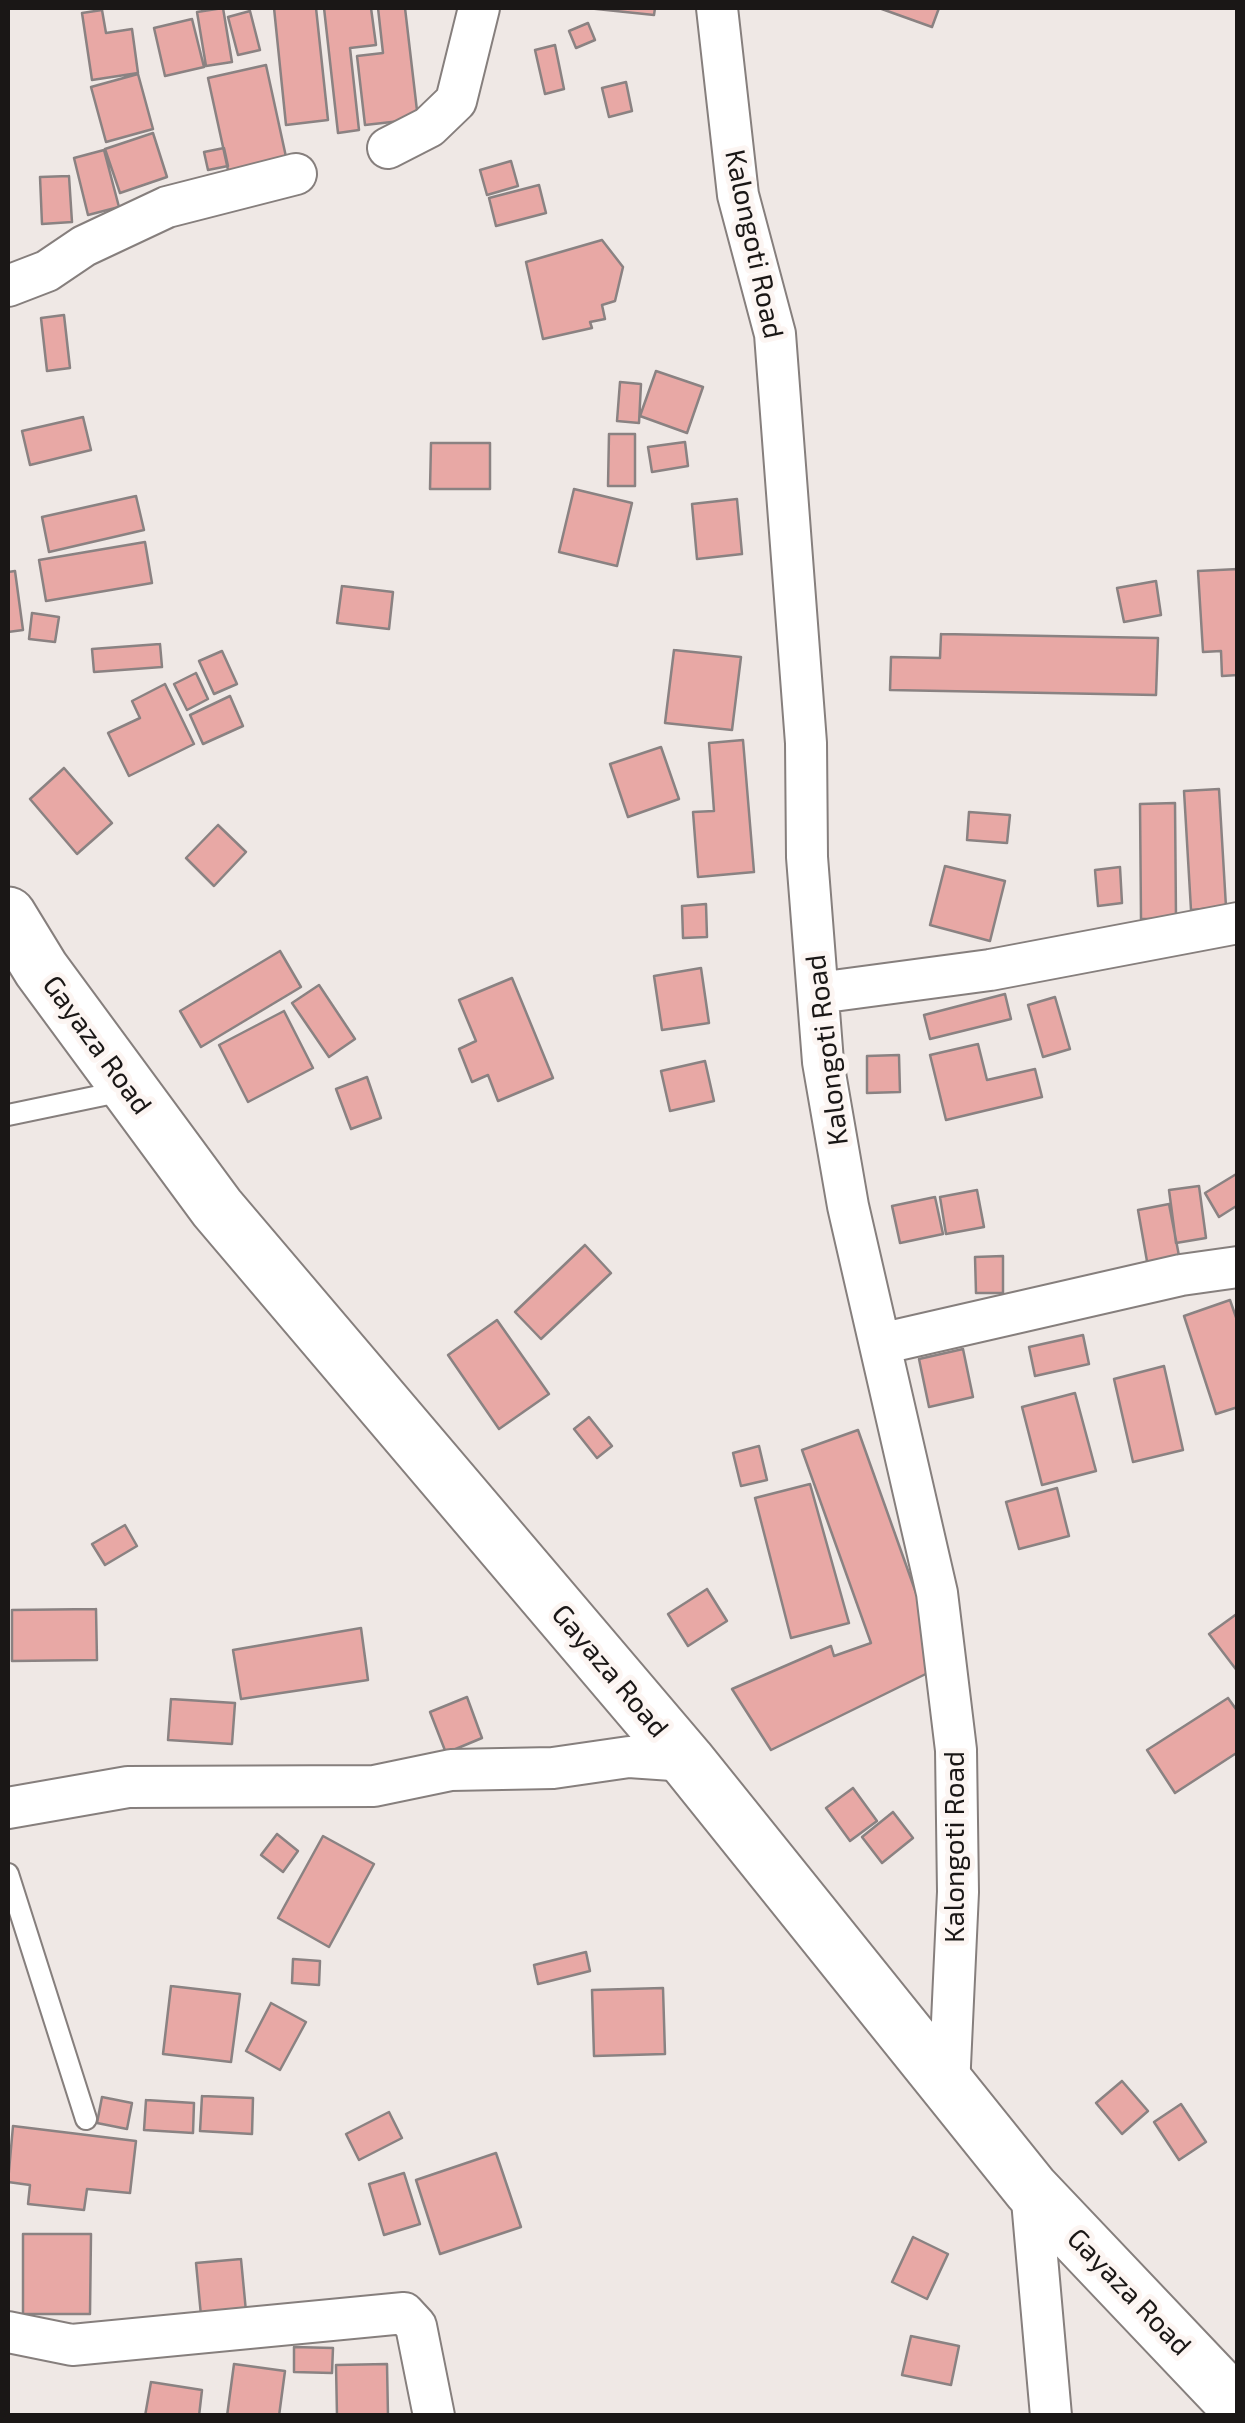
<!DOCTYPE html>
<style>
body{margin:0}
#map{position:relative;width:1245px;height:2423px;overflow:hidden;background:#efe8e5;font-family:"Exo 2",sans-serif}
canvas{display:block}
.frame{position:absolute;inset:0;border:10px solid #1a1716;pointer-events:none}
</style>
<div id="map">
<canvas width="1245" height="2423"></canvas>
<div class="frame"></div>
</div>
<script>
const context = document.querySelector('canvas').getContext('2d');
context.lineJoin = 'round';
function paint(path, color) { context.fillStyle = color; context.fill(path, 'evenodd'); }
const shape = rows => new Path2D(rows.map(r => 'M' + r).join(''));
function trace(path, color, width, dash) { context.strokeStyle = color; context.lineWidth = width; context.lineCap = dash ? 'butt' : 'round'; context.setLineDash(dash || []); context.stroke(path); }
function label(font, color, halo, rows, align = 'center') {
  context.font = font + ' "Exo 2",sans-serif'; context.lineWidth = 10; context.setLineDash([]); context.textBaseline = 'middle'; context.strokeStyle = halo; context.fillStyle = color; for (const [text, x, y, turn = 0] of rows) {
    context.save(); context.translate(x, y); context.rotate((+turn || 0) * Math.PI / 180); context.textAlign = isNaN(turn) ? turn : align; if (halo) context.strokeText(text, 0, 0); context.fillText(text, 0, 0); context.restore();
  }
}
const building = shape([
 [223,8,232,62,206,66,197,12,223,8],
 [274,8,316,8,328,120,286,125,274,8],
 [324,8,371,8,376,45,350,48,359,130,338,133,324,8],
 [378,8,405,8,418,119,365,125,357,56,383,53,378,8],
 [587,8,655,8,654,15,587,8],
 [879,8,939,8,932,27,879,8],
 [102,10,106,33,132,29,138,73,92,80,82,13,102,10],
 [250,11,260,50,238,55,228,17,250,11],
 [192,19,204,67,165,76,154,28,192,19],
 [588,23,595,40,576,48,569,31,588,23],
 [555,45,564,89,545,94,535,50,555,45],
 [266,65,288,166,230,179,208,78,266,65],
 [138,74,153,129,106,142,91,87,138,74],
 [626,82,632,111,609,117,602,88,626,82],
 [153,133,167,177,120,193,105,149,153,133],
 [224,148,228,166,208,170,204,152,224,148],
 [104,150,119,207,88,215,74,158,104,150],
 [511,161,518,186,487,195,480,170,511,161],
 [69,176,72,222,42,224,40,177,69,176],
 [539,185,546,213,496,226,489,198,539,185],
 [602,240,623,267,615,301,602,305,605,319,590,322,592,328,543,339,526,262,602,240],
 [64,315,70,368,47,371,41,318,64,315],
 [656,371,703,387,687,433,640,416,656,371],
 [620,382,641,384,639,423,617,421,620,382],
 [83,417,91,450,30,465,22,431,83,417],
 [609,434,635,434,635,486,608,486,609,434],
 [685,442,688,466,652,472,648,447,685,442],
 [431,443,490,443,490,489,430,489,431,443],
 [574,489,632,503,617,566,559,552,574,489],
 [136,496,144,530,49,552,42,517,136,496],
 [737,499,742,554,697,559,692,504,737,499],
 [145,542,152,583,46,601,39,560,145,542],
 [1238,569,1238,675,1222,676,1221,651,1203,652,1198,571,1238,569],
 [15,571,23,630,8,632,8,572,15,571],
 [1156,581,1161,615,1124,622,1117,588,1156,581],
 [342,586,393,592,389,629,337,623,342,586],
 [32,613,59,617,55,642,29,639,32,613],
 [941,634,1158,638,1156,695,890,690,891,657,940,658,941,634],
 [160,644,162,667,94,672,92,649,160,644],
 [674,650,741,657,732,730,665,723,674,650],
 [222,651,237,684,214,694,199,661,222,651],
 [196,673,208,699,187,710,174,684,196,673],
 [165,684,194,744,129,776,108,733,140,718,132,701,165,684],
 [230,696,243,726,203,744,190,715,230,696],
 [743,740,754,872,698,877,693,812,714,811,709,743,743,740],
 [661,747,679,799,628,817,610,764,661,747],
 [64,768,112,823,77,854,30,799,64,768],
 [1219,789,1226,907,1191,910,1184,791,1219,789],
 [1175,803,1176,919,1141,919,1140,804,1175,803],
 [969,812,1010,815,1007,843,967,840,969,812],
 [218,825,246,852,214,886,186,858,218,825],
 [945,866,1005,881,990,941,930,925,945,866],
 [1120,867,1122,903,1098,906,1095,870,1120,867],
 [706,904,707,937,683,938,682,906,706,904],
 [280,951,301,987,201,1047,180,1011,280,951],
 [701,968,709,1023,662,1030,654,976,701,968],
 [512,978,553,1078,498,1101,488,1075,472,1082,459,1049,476,1041,459,1000,512,978],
 [319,985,355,1039,329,1057,292,1003,319,985],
 [1005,994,1011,1019,930,1039,924,1015,1005,994],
 [1055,997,1070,1049,1043,1057,1028,1005,1055,997],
 [284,1011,313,1068,248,1102,219,1045,284,1011],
 [978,1044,987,1080,1035,1069,1042,1097,946,1120,930,1055,978,1044],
 [899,1055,900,1092,867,1093,867,1056,899,1055],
 [705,1061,714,1101,670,1111,661,1071,705,1061],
 [367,1077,381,1118,351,1129,336,1089,367,1077],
 [1238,1173,1238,1205,1219,1217,1205,1193,1238,1173],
 [1199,1186,1206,1238,1176,1243,1169,1190,1199,1186],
 [977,1190,984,1227,946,1234,940,1197,977,1190],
 [935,1197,943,1234,900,1243,892,1206,935,1197],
 [1169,1204,1180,1261,1148,1267,1138,1210,1169,1204],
 [585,1245,611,1273,541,1339,515,1312,585,1245],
 [1003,1256,1003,1293,976,1293,975,1257,1003,1256],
 [1230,1300,1238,1323,1238,1407,1216,1414,1184,1316,1230,1300],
 [497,1320,549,1394,499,1429,448,1355,497,1320],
 [1083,1335,1089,1364,1035,1376,1029,1347,1083,1335],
 [963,1349,973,1397,929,1407,919,1359,963,1349],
 [1164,1366,1183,1450,1133,1462,1114,1379,1164,1366],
 [1075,1393,1096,1471,1042,1485,1022,1407,1075,1393],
 [589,1417,612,1446,597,1458,574,1429,589,1417],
 [858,1430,942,1666,771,1750,732,1689,831,1646,834,1656,871,1643,802,1450,858,1430],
 [759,1446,767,1480,741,1486,733,1453,759,1446],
 [810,1484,849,1623,791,1638,755,1498,810,1484],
 [1057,1488,1069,1536,1019,1549,1006,1502,1057,1488],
 [125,1525,137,1546,105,1565,92,1544,125,1525],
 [707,1589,727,1621,688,1646,668,1614,707,1589],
 [96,1609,97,1660,12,1661,12,1610,96,1609],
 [1238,1613,1238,1672,1209,1634,1238,1613],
 [361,1628,368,1680,241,1699,233,1650,361,1628],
 [467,1697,482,1738,446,1753,430,1712,467,1697],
 [1228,1698,1238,1712,1238,1752,1175,1793,1147,1750,1228,1698],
 [171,1699,235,1703,232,1744,168,1740,171,1699],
 [853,1788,877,1821,850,1841,826,1808,853,1788],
 [893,1812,913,1838,882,1863,862,1837,893,1812],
 [277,1834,298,1851,283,1872,261,1855,277,1834],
 [323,1836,374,1864,329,1947,278,1918,323,1836],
 [586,1952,590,1971,538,1984,534,1965,586,1952],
 [293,1959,320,1961,319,1985,292,1983,293,1959],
 [171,1986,240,1994,231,2062,163,2054,171,1986],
 [663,1988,665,2054,594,2056,592,1990,663,1988],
 [271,2003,306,2022,280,2070,246,2051,271,2003],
 [1122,2081,1148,2111,1122,2134,1096,2103,1122,2081],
 [202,2096,253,2098,252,2134,200,2131,202,2096],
 [102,2097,132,2103,127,2129,97,2123,102,2097],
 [146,2100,194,2103,193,2133,144,2130,146,2100],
 [1181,2104,1206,2142,1179,2160,1154,2122,1181,2104],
 [389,2112,402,2138,359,2160,346,2134,389,2112],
 [13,2126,136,2141,130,2193,87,2189,84,2210,28,2204,30,2185,8,2182,13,2126],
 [496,2153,521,2227,440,2254,416,2180,496,2153],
 [404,2173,420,2224,384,2235,369,2184,404,2173],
 [23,2234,91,2234,90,2314,23,2314,23,2234],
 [913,2237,948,2254,927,2299,892,2282,913,2237],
 [241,2259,247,2322,202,2326,196,2263,241,2259],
 [911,2336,959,2346,951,2385,902,2375,911,2336],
 [294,2347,333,2348,332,2373,294,2372,294,2347],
 [234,2364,285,2371,279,2416,227,2416,234,2364],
 [387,2364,388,2416,337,2416,336,2365,387,2364],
 [151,2382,202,2390,199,2416,145,2416,151,2382]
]);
paint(building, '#e8a8a5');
trace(building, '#8a8282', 2.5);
const lane = shape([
 [8,1115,128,1090],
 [8,1874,86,2119]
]);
const street = shape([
 [717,8,738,195,775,334,806,743,807,857,823,1062,848,1206,937,1593,956,1750,958,1892,949,2087],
 [388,148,429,127,456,101,479,8],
 [8,286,47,271,84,246,167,207,296,174],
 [818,993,990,970,1238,923],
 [880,1344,1181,1275,1238,1267],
 [8,1808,128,1787,374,1786,451,1770,553,1768,629,1757,687,1761],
 [1031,2189,1051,2416],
 [8,2332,72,2345,404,2313,416,2326,434,2416]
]);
const primary = shape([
 [8,915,41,969,217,1208,687,1761,1031,2189,1238,2407]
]);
trace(lane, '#867f7d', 24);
trace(street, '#867f7d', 44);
trace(primary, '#867f7d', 59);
trace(lane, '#fff', 20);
trace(street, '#fff', 40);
trace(primary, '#fff', 55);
label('28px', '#1a1716', '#fcf5f2', [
 ["Kalongoti Road",754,244,78],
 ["Gayaza Road",97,1045,54],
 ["Kalongoti Road",827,1050,-97],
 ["Gayaza Road",610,1671,50],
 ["Kalongoti Road",955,1847,-90],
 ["Gayaza Road",1129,2292,46]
]);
</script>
